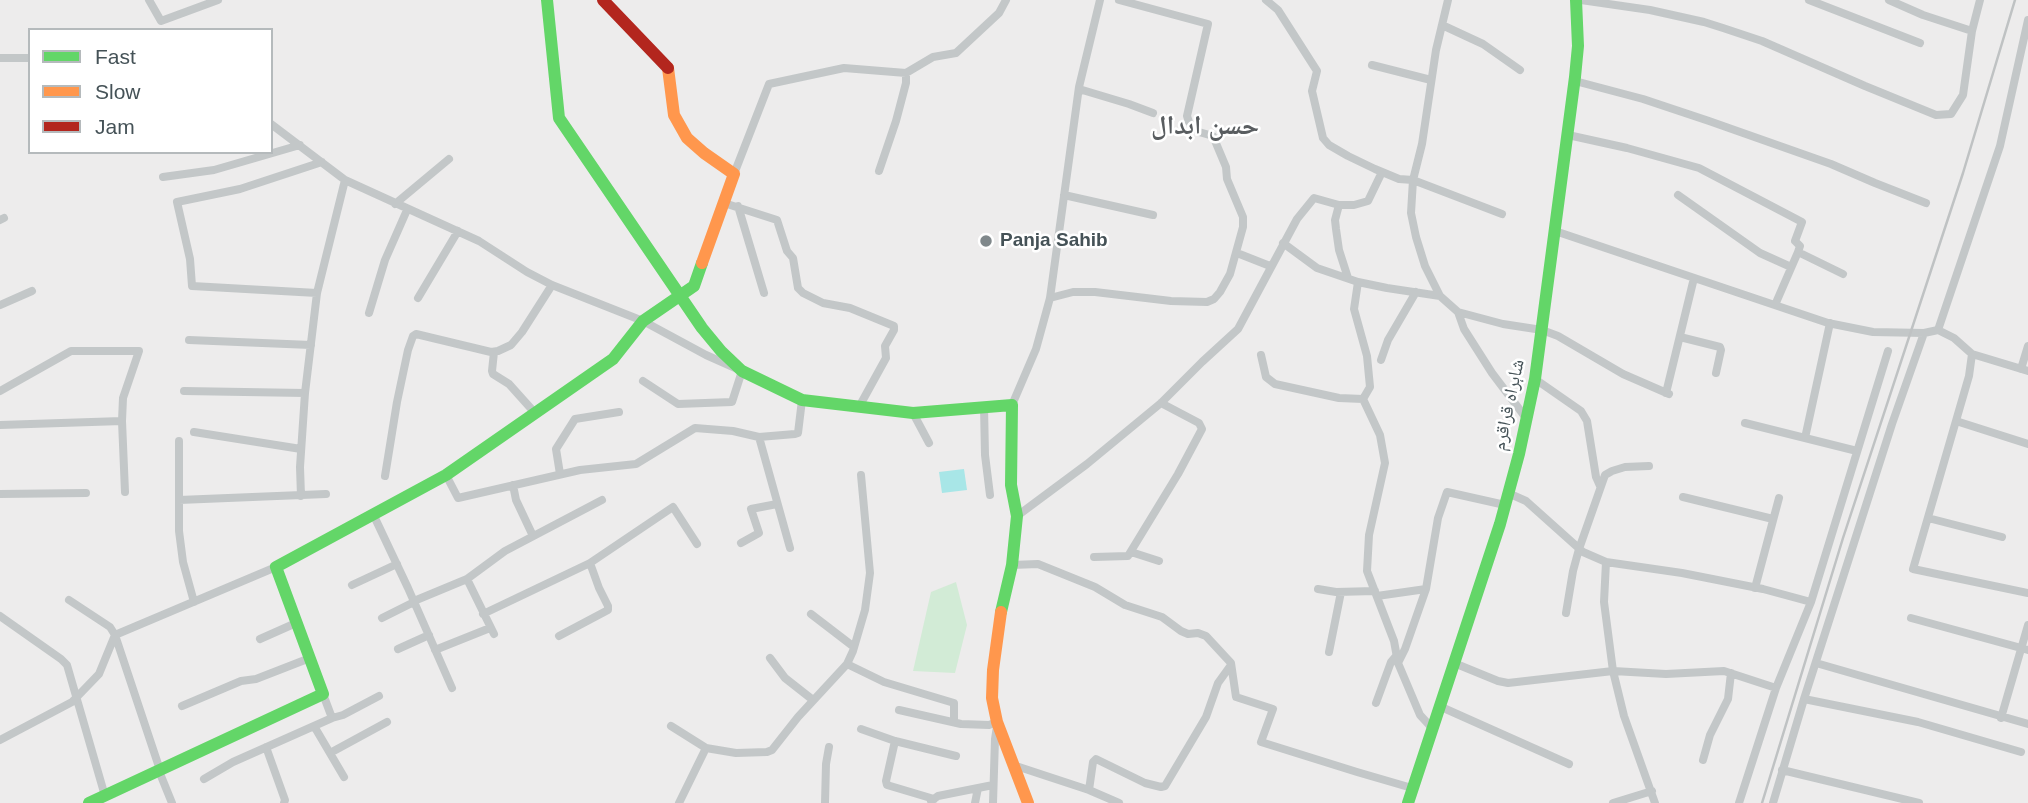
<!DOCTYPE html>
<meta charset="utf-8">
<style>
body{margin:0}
#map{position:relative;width:2028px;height:803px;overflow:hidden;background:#edecec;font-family:Arial,sans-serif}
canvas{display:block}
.legend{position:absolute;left:28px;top:28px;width:245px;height:126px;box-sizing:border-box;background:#fff;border:2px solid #b5babc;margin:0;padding:9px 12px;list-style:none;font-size:21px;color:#455257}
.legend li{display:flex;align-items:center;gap:14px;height:35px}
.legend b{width:35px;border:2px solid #b5babc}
</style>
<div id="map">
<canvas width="2028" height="803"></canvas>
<ul class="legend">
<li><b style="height:9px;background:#63d668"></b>Fast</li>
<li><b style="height:9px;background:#ff974d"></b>Slow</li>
<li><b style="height:9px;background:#b3261e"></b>Jam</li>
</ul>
</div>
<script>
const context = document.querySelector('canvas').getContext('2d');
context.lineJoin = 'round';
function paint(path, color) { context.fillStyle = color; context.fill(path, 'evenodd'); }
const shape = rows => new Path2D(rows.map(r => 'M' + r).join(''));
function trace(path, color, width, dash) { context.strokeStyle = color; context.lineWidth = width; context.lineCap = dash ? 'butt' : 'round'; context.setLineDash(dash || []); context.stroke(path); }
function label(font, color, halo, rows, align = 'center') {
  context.font = font + ' Arial,"Noto Naskh Arabic",sans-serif'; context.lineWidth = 5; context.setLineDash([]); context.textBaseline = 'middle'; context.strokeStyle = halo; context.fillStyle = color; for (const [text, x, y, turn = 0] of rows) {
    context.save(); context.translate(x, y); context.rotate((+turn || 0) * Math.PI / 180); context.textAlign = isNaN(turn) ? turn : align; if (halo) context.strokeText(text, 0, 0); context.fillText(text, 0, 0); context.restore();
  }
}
paint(shape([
 [956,582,967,625,955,673,913,671,931,592]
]), '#d2ebd6');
paint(shape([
 [964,469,967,490,942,493,939,472]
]), '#a8e6e7');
trace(shape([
 [149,0,161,21,218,0],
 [1266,0,1278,10,1317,71,1312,91,1323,138,1329,145,1348,156,1375,169,1399,179,1413,180,1411,213,1416,237,1425,266,1440,296],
 [1448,0,1436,50,1422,144,1413,180,1502,214],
 [1581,0,1650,10,1704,22,1723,28,1762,41,1865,86,1936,115,1951,114,1963,95,1972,31,1980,0],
 [1809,0,1920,43],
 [1889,0,1923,15,1972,31],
 [1442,25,1483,44,1520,70],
 [0,58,30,58],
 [1372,65,1431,80],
 [1575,81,1643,99,1709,121,1831,164,1875,183,1926,203],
 [1079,89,1129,104,1153,113],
 [271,124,345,180,479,241,527,272,552,285,643,321,706,355,742,371,732,402,678,404,643,381],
 [1568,135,1627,148,1699,168,1802,222,1795,241,1800,246,1798,252,1843,274],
 [879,171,896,121,906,83,906,73],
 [734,174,769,84,844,68,906,73,933,57,956,53,999,13,1006,0],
 [163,177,214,170,300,145],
 [1064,195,1153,215],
 [1678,195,1760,253,1791,267],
 [724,203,777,220,787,251,793,258,798,288,803,293,823,303,850,308,894,326,894,330,885,346,886,358,859,407],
 [395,204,449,159],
 [1339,205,1335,220,1336,229,1339,250,1348,278],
 [738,206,764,293],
 [0,220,4,218],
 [1555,231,1828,323,1873,332,1924,333,1938,330,1954,338,1972,354,1969,376,1913,569,2028,593],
 [1283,243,1317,268,1358,282,1354,309,1367,356,1370,387,1363,399],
 [1237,253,1270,266],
 [1358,282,1387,288,1440,296,1458,312,1503,324,1542,330,1558,336,1623,374,1669,394],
 [317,293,192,286,190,259,177,202,240,189,322,162],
 [418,298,458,231],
 [1050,298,1073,292,1095,292,1171,301,1207,302,1214,299,1220,292,1230,274,1243,227,1243,217,1227,179,1226,167,1213,136,1199,132,1194,128,1189,122,1187,116,1208,24,1119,0],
 [0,305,32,291],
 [1775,305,1798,252],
 [1458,312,1464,329,1492,373,1526,418],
 [369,313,385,260,407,210],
 [1938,330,2000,146,2028,20],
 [1680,337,1720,347,1721,350,1716,373],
 [189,340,311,345],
 [494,352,492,371,493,374,509,384,535,413],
 [1972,354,2028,371],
 [1261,355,1266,377,1275,384,1339,398,1363,399],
 [1381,360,1388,340,1416,292],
 [2021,369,2028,346],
 [1535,379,1581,411,1587,421,1596,477,1600,486],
 [0,391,71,351,139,351,123,398,122,421,125,492],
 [184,391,305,393],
 [1666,393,1694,278],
 [1363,399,1380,435,1385,463,1369,535,1367,571,1394,641,1398,663,1420,715,1432,728],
 [1012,405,1036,349,1050,298,1079,87,1100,0],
 [984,406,985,455,990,495],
 [913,413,929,443],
 [1956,421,2028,444],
 [1745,423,1857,451],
 [0,425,122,421],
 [194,432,301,449],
 [759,437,790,548],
 [1805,438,1830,323],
 [179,441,179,531,183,562,194,602],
 [560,474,556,449,575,419,619,412],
 [446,475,458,498,580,470,636,464,695,428,733,431,759,437,795,434,798,433,802,400],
 [385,476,397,402,408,350,413,336,416,334,491,352,498,351,511,345,522,332,552,285],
 [513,485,516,500,533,536],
 [1508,493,1526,501,1583,552,1606,562,1682,573,1763,589,1811,602],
 [0,494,86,493],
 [301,496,300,467,305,393,317,293,345,180],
 [1683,497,1773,519],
 [179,500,326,494],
 [374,516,408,588,452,688],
 [1017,516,1087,464,1161,403,1202,362,1238,329,1297,219,1314,198,1339,205,1354,205,1368,201,1382,172],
 [1928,518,2002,537],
 [741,543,759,533,751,509,777,504],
 [1131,552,1159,561],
 [1094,557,1128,556,1178,474,1202,429,1199,423,1161,403],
 [1606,562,1604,602,1613,671,1624,716,1655,803],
 [1012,565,1038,564,1095,587,1125,605,1162,617,1181,631,1188,634,1198,633,1206,636,1231,663,1236,697,1273,709,1261,742,1357,772,1412,788],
 [467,579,494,634],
 [352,585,397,564],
 [1755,588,1779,498],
 [1318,589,1336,592,1375,591],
 [1426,589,1438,518,1447,492,1505,505],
 [1377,596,1426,589,1405,649,1398,663],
 [69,600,110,627,115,635,160,770],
 [414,601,467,579,505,551,602,500],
 [1566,613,1573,571,1579,549,1605,475,1612,471,1625,467,1649,466],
 [483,614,590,563,673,507,697,544],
 [811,614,854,647],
 [0,616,61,659,67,665,105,796],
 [382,618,414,602],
 [1911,618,2028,650],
 [559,636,608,610,608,606,599,588,590,563],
 [260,639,296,623],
 [398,649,429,635],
 [435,650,490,628],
 [1329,652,1341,592],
 [770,658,785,678,813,700],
 [1454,663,1498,681,1508,683,1613,671,1666,674,1724,671,1776,688],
 [1816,663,2028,724],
 [847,664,884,682,954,703,954,722],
 [1804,699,1918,722,2021,752],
 [1376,703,1391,662,1396,656],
 [182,706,241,681,256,679,310,658],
 [1439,706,1569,764],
 [899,710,961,724,989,725,997,722],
 [332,718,343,715,379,696],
 [2001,718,2028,625],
 [314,726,344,777],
 [671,726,706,748,736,753,767,752,772,750,798,717,847,664,853,651,865,610,870,573,861,475],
 [861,729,895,741,956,756],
 [0,740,72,702,99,674,115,635,276,567],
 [895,741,886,781,887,785,934,799],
 [266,747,285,800,284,803],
 [330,753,387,722],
 [1703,760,1710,735,1728,699,1731,673],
 [1013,765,1089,790,1119,803],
 [1782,770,1919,803],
 [159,771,172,803],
 [204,779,233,762,332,718,323,694],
 [1089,790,1093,762,1096,759,1145,783,1161,787,1165,786,1206,717,1218,683,1231,665],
 [931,801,938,796,993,785],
 [679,803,706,748],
 [825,803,826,764,829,747],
 [975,803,978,788],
 [993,803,995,739,997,726],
 [1613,803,1652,791],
 [1739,803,1776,688,1811,602,1888,351],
 [1773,803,1804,699,1892,424,1924,333]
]), '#c3c7c8', 8);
trace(shape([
 [547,0,559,118,702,328,721,351,742,371,802,400,913,413,1012,405,1011,485,1017,516,1012,565,1001,612],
 [89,803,323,694,276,567,446,475,613,359,643,321,694,286,702,263],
 [1408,803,1500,524,1519,454,1535,379,1575,77,1578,46,1576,0]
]), '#63d668', 12);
trace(shape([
 [668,68,674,115,687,138,704,153,734,174,702,263],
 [1001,612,993,670,992,698,997,722,1028,803]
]), '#ff974d', 12);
trace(shape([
 [603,0,668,68]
]), '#b3261e', 12);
trace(shape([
 [1762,803,1843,538,1963,173,2015,0]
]), '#bfc2c3', 2.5);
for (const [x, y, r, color] of [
 [986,241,7,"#80888b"]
]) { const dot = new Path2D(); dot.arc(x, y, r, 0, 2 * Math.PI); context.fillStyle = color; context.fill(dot); trace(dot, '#fff', 2.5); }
label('bold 19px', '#455257', '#fff', [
 ["Panja Sahib",1000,241]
], 'left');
label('19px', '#455257', '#fff', [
 ["شاہراہ قراقرم",1509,405,-78]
]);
label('bold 26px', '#595d60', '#fff', [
 ["حسن ابدال",1205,127]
]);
</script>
